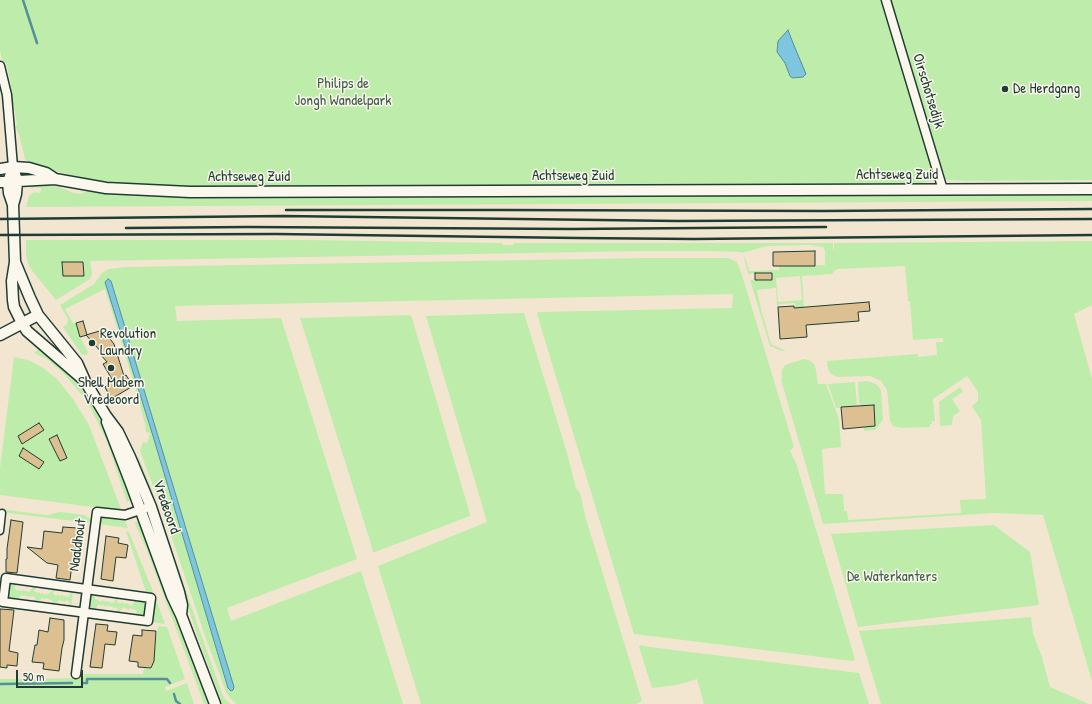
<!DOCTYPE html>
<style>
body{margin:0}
#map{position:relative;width:1092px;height:704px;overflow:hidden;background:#f2e6d1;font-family:"Patrick Hand",sans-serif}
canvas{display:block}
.scale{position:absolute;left:16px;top:670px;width:67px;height:18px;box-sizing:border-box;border:2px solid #1f3d34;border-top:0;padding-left:5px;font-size:12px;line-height:14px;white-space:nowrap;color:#1f3d34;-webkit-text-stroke:3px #fbf7ec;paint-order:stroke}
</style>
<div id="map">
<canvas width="1092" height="704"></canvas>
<div class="scale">50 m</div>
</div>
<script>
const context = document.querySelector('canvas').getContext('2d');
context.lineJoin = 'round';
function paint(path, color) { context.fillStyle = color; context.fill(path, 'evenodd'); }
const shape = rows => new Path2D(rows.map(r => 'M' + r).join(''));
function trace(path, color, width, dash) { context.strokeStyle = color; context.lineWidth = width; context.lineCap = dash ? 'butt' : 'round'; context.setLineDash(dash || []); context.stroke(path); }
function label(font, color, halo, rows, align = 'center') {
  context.font = font + ' "Patrick Hand",sans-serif'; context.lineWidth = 3; context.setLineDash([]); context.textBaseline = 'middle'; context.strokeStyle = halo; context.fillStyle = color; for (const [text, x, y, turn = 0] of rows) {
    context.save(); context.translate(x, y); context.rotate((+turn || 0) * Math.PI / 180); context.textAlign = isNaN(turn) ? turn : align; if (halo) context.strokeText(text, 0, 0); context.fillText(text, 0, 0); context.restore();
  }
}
paint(shape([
 [0,0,884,0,937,177,935,178,931,177,933,181,921,183,921,185,162,187,94,181,34,166,25,159,19,135,15,126,17,125,14,105,11,105,8,87,11,85,6,63,3,63,0,51],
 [891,0,1092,0,1092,180,965,181,948,180,945,179],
 [1092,182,1092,184,956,185,948,183],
 [39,184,59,187,74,193,80,194,87,191,138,196,191,197,949,195,949,196,960,196,960,195,1092,194,1092,201,26,207,29,196,34,192,40,193,41,190,41,188,36,187,31,189,32,185],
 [26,240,307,240,502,243,502,245,514,245,514,243,833,243,833,249,834,249,834,243,1092,241,1092,305,1074,314,1092,379,1092,681,1043,515,993,513,823,524,781,380,782,379,782,370,785,365,804,359,809,360,815,365,818,384,826,384,839,419,841,447,822,449,825,494,843,494,844,511,847,511,848,520,961,513,960,500,986,499,981,420,972,406,978,401,978,392,967,376,933,399,935,421,932,421,932,424,930,424,930,427,901,428,893,426,890,421,887,390,881,381,870,376,837,377,830,373,828,369,827,361,918,354,918,357,937,355,936,342,943,342,943,338,913,340,910,301,908,301,905,266,839,269,835,270,832,274,802,276,804,307,795,308,795,303,779,304,779,307,777,307,776,288,757,290,761,309,771,344,786,351,782,351,770,346,750,280,772,280,772,273,748,274,744,257,745,257,749,271,779,270,779,266,825,265,825,250,823,247,811,245,767,246,742,253,741,252,709,251,642,251,90,261,92,273,90,279,56,300,33,272,29,266,26,255],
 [62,262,83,262,84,276,63,276],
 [800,276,802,300,778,302,776,278],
 [642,258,728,258,737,262,742,275,794,447,790,451,796,463,855,659,853,661,634,634,537,314,538,312,732,308,733,294,175,306,177,321,281,318,357,559,227,608,231,621,361,571,403,704,236,704,229,697,226,692,205,636,167,523,140,451,143,442,147,443,150,433,146,432,145,424,134,384,105,289,65,309,73,323,76,323,80,337,88,352,87,355,82,355,63,327,67,324,68,319,60,305,94,284,102,273,108,269,126,267],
 [108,279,111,281,192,547,203,586,229,690,153,436,105,282],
 [524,313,567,453,576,488,580,493,586,519,642,701,636,704,421,704,378,566,487,522,426,316],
 [410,315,412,318,470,514,470,516,375,552,373,552,370,541,300,318],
 [40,348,74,379,94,407,104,424,131,500,127,502,106,439,91,409,81,394,63,373,47,359,34,353],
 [14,357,28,360,42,367,57,379,73,399,89,425,121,509,116,510,0,495,0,468],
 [868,381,876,384,881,390,883,420,875,430,864,431,864,427,875,426,874,405,860,406,859,404,862,403,859,403,858,382],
 [855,382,857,406,836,408,828,384],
 [960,387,963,392,952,399,960,411,953,416,952,425,940,426,939,402],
 [138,456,150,485,196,620,222,693,225,699,231,704,222,704,198,638,183,592,137,464],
 [0,509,47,515,60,512,85,515,90,519,91,523,0,512],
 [103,518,121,520,124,519,128,528,98,524,100,520],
 [140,520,149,539,208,704,204,704,146,548,136,526,135,522],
 [994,525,1030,552,1039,605,858,627,831,534],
 [126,531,129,532,154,594,146,592],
 [14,584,17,584,14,588,18,591,19,590,22,591,23,590,29,592,34,586,37,587,34,591,37,593,38,592,41,594,42,593,45,595,46,593,48,595,53,589,56,589,53,593,56,596,58,594,60,596,62,595,68,597,73,591,71,608,67,607,70,603,66,600,65,602,59,600,54,606,50,605,53,601,46,598,44,599,42,598,37,604,33,603,36,599,33,596,31,597,29,596,28,597,25,595,24,596,21,595,16,601,11,600,9,597,9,590,10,586],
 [96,594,97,594,94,598,101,602,102,600,105,602,106,601,113,603,117,597,120,597,117,601,120,604,122,602,124,604,126,603,132,606,136,599,142,600,145,605,144,613,139,616,134,616,137,611,134,609,133,610,130,608,129,610,123,607,118,614,115,613,118,609,115,607,114,608,111,606,110,607,107,605,106,607,103,605,102,606,99,604,94,611,92,610,89,604,90,597],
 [155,596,165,624,151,622],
 [1031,617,1033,634,1041,654,1050,687,1089,704,881,704,859,631],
 [158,626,167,627,185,679,165,687,166,691,187,683,194,704,0,704,0,679,83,678,84,674,143,674,144,668,152,669],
 [641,645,650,647,859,673,869,704,704,704,697,679,677,685,652,688,639,647]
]), '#beedab');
const water = shape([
 [788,30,793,43,806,74,803,77,792,78,790,76,785,63,777,52,778,41,788,30],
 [108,279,111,281,234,687,233,690,231,691,228,688,153,436,105,282,108,279]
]);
paint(water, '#7dc6de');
trace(water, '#578f9a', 1);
trace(shape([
 [23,0,37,43],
 [82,683,87,683,87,679,167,679,170,683],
 [0,684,72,683],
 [174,694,176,701,180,704]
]), '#578f9a', 2.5);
const building = shape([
 [815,251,815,266,773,266,773,252,815,251],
 [62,262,83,262,84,276,63,276,62,262],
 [755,273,772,273,772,280,755,280,755,273],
 [869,302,870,311,858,312,859,321,806,325,807,337,780,339,778,307,794,306,794,308,869,302],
 [83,321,87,335,80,337,76,323,83,321],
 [103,330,114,344,124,376,126,375,133,386,111,399,105,387,113,381,103,364,107,362,101,355,103,354,86,335,103,330],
 [874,405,875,426,843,429,841,407,874,405],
 [39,423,44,430,22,444,18,436,39,423],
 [57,435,67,458,60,461,49,439,57,435],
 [23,448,44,462,39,469,19,456,23,448],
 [11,520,23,522,17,573,6,572,6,559,7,559,7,549,11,520],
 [63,527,77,528,75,556,72,564,70,580,56,578,58,565,47,563,27,547,42,549,44,531,62,533,63,527],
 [106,536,119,538,118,543,128,545,126,558,116,557,113,581,101,579,106,536],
 [0,609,14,610,9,651,18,653,17,666,7,665,7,668,0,667,0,609],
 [50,618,64,620,64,640,62,648,59,671,43,669,44,663,32,662,35,645,37,645,39,630,48,632,50,618],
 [96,624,108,625,107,631,117,632,115,645,105,644,102,668,90,667,96,624],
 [142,630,156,631,154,661,151,668,138,667,138,662,129,661,133,635,142,636,142,630]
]);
paint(building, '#dcc091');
trace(building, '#1f3d34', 1);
const pedestrian = shape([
 [0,531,2,513]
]);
const minor = shape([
 [886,0,943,190],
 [0,66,7,95,13,167],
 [6,578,151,598,148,621,3,602,6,578],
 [76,674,97,512,125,515,146,508]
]);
const tertiary = shape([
 [13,167,17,181,16,194,13,205,15,262,12,281,13,300,14,307,22,323,27,331,85,381],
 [0,169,13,167,29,168,46,173,55,179],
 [10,176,8,182,9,193,13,205],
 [0,182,55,179,106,188,190,192,1092,189],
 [15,262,30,298,38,315,77,363,85,381,106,416,118,432,130,457,151,507,179,592,182,605,181,615],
 [0,335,38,315],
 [107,422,131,484,172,596,181,615,215,704]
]);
trace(pedestrian, '#1f3d34', 9);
trace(minor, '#1f3d34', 11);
trace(tertiary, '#1f3d34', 13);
trace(pedestrian, '#fbf7ec', 6);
trace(minor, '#fbf7ec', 8);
trace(tertiary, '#fbf7ec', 10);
trace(shape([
 [286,210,503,210,823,211,1092,209],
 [0,219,283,216,678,221,1092,219],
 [126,228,248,227,571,229,826,227],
 [0,235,276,234,577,238,694,239,1092,235]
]), '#1f3d34', 2.5);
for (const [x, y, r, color] of [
 [1005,89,4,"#1f3d34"],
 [92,343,4,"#1f3d34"],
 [111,368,4,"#1f3d34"]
]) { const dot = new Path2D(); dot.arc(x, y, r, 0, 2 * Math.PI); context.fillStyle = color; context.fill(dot); trace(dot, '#fbf7ec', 1.5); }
label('15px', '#3f604c', '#fbf7ec', [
 ["Philips de",343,84],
 ["Jongh Wandelpark",343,101],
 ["De Waterkanters",892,577]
]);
label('15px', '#1f3d34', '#fbf7ec', [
 ["De Herdgang",1013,89],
 ["Revolution",100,334],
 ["Laundry",100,351],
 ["Shell Mabem",111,383,"center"],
 ["Vredeoord",111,400,"center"]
], 'left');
label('15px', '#1f3d34', '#fbf7ec', [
 ["Oirschotsedijk",928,91,73],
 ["Achtseweg Zuid",897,175],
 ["Achtseweg Zuid",573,176],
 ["Achtseweg Zuid",249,177],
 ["Vredeoord",166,507,71],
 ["Naaldhout",78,545,-82]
]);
</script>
